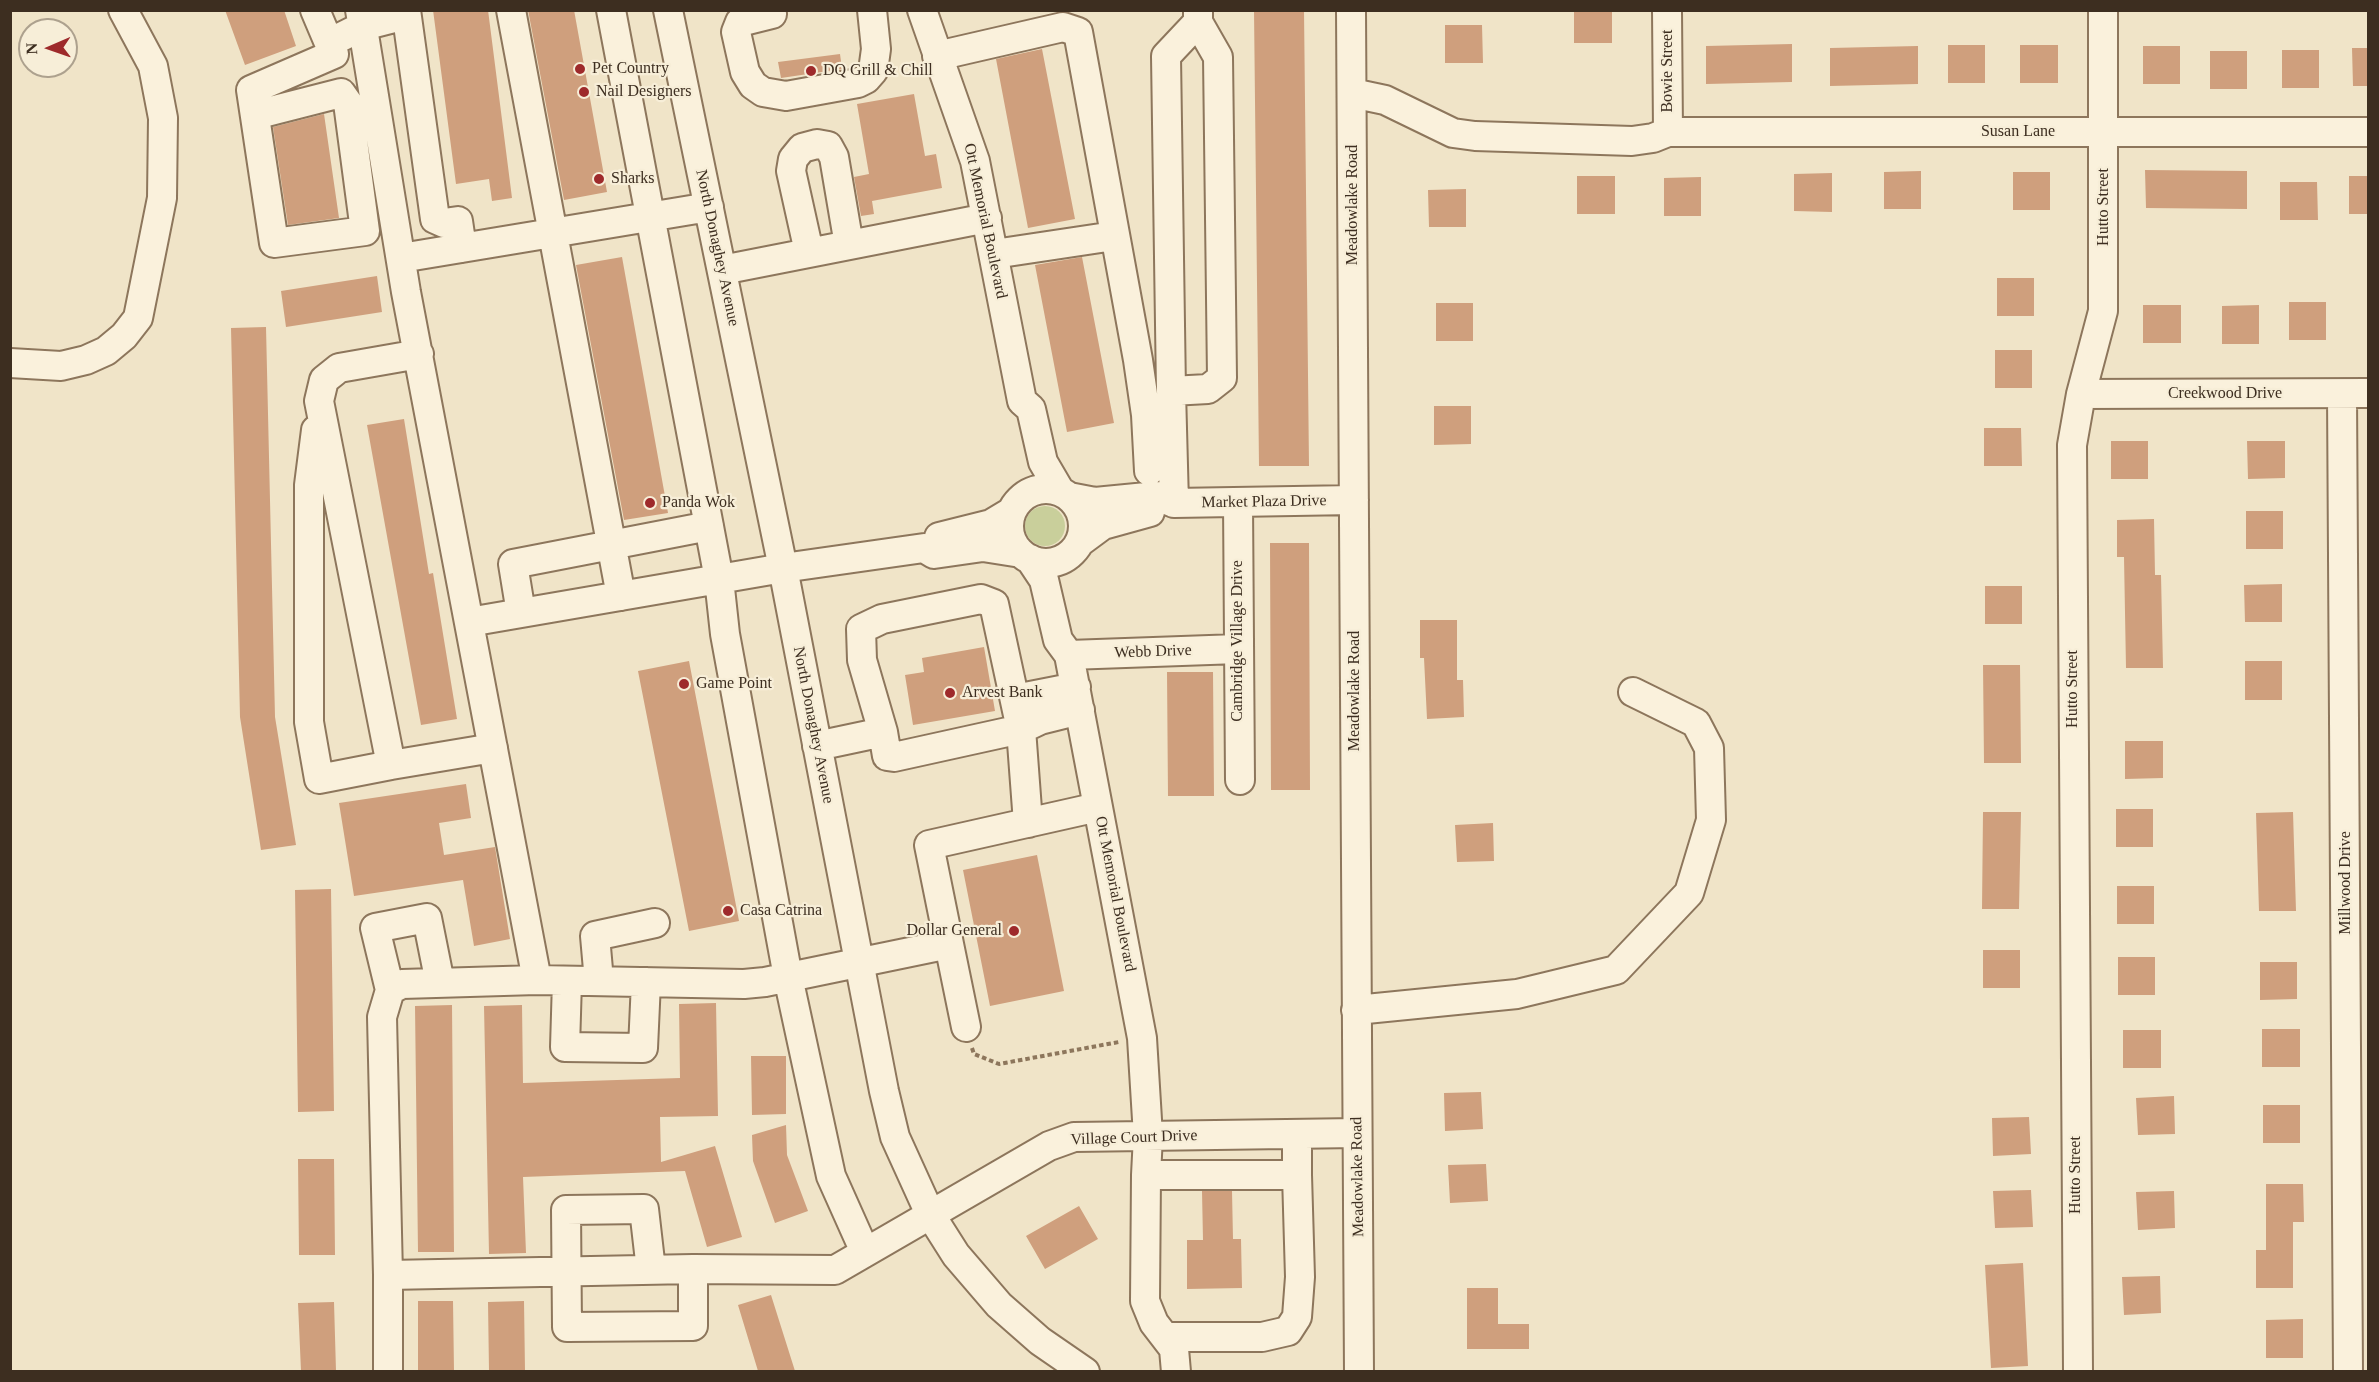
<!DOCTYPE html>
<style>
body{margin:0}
#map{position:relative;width:2379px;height:1382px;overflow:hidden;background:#f0e4c8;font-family:"Times New Roman",serif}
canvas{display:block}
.frame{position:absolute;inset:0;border:12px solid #3d2e20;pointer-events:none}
.north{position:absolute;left:18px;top:18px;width:60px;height:60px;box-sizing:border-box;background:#f7eed8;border:2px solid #ada18e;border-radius:50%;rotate:268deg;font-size:16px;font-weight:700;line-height:24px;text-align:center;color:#3d2e20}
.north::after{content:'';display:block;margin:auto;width:21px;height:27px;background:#9e2a2b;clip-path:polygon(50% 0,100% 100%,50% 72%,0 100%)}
</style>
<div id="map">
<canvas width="2379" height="1382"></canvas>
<div class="frame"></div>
<div class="north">N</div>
</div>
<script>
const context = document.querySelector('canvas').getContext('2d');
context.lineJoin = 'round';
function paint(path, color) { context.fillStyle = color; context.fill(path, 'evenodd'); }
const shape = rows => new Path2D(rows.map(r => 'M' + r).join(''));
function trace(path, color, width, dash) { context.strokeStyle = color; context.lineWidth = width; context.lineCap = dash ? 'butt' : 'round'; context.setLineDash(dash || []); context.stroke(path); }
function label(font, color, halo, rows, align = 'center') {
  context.font = font + ' "Times New Roman",serif'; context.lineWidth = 4.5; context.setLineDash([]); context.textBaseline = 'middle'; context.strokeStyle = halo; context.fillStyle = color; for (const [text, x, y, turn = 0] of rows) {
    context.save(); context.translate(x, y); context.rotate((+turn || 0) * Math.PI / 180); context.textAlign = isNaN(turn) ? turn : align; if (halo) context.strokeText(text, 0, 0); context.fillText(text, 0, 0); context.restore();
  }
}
paint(shape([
 '1025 526a20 20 0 1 1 40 0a20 20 0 1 1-40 0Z'
]), '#c9cf9b');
paint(shape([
 [225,10,284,10,296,46,245,65],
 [433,10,488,10,512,198,492,201,489,179,456,184],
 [528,10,574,10,607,192,564,200],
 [1254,10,1304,10,1309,466,1259,466],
 [1574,10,1612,10,1612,43,1574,43],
 [1445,25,1482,25,1483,63,1445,63],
 [1792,44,1792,82,1706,84,1706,46],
 [1948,45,1985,45,1985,83,1948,83],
 [2020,45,2058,45,2058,83,2020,83],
 [1918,46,1918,84,1830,86,1830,48],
 [2143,46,2180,46,2180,84,2143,84],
 [2352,48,2368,48,2368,86,2353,86],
 [1042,49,1075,219,1028,228,996,59],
 [2282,50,2319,50,2319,88,2282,88],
 [2210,51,2247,51,2247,89,2210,89],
 [840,54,842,69,781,78,778,62],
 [914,94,925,156,936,154,942,188,872,201,874,214,861,216,854,177,869,174,857,104],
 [324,114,339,218,288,225,273,127],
 [2145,170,2247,171,2247,209,2146,208],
 [1921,171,1921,209,1884,209,1884,172],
 [2013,172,2050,172,2050,210,2013,210],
 [1832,173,1832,212,1794,211,1794,174],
 [1577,176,1615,176,1615,214,1577,214],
 [2349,176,2368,176,2368,214,2349,214],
 [1701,177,1701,216,1664,216,1664,178],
 [2280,182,2317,182,2318,220,2280,220],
 [1466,189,1466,227,1429,227,1428,190],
 [622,257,668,513,624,520,576,265],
 [1082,257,1114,423,1067,432,1035,265],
 [377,276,382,312,286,327,281,291],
 [1997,278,2034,278,2034,316,1997,316],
 [2289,302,2326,302,2326,340,2289,340],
 [1436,303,1473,303,1473,341,1436,341],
 [2143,305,2181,305,2181,343,2143,343],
 [2259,305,2259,344,2222,344,2222,306],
 [266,327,275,717,296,845,261,850,240,717,231,328],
 [1995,350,2032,350,2032,388,1995,388],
 [1434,406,1471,406,1471,444,1434,445],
 [404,419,429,574,433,573,457,719,421,725,367,425],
 [1984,428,2021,428,2022,466,1984,466],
 [2111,441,2148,441,2148,479,2111,479],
 [2247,441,2285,441,2285,478,2248,479],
 [2246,511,2283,511,2283,549,2246,549],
 [2154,519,2155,575,2161,575,2163,668,2126,668,2124,557,2117,557,2117,520],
 [1270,543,1309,543,1310,790,1271,790],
 [2282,584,2282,622,2245,622,2244,585],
 [1985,586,2022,586,2022,624,1985,624],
 [1420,620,1457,620,1457,680,1463,680,1464,717,1427,719,1424,658,1420,658],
 [984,647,995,711,913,725,905,675,924,672,922,658],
 [689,661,739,921,689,931,638,671],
 [2245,661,2282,661,2282,700,2245,700],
 [1983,665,2020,665,2021,763,1984,763],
 [1167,672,1213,672,1214,796,1168,796],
 [2125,741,2163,741,2163,778,2125,779],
 [466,784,471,818,439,823,444,855,495,847,510,939,474,946,463,880,354,896,339,803],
 [2116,809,2153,809,2153,847,2116,847],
 [1983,812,2021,812,2019,909,1982,909],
 [2293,812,2296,911,2259,911,2256,813],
 [1493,823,1494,861,1457,862,1455,825],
 [1037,855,1064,991,990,1006,963,870],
 [2117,886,2154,886,2154,924,2117,924],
 [331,889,334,1111,298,1112,295,890],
 [1983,950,2020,950,2020,988,1983,988],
 [2118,957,2155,957,2155,995,2118,995],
 [2260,962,2297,962,2297,999,2260,1000],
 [716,1003,718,1116,660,1117,661,1162,715,1146,742,1237,707,1247,685,1171,523,1177,526,1253,489,1254,484,1006,522,1005,523,1083,680,1078,679,1004],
 [452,1005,454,1252,418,1252,415,1006],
 [2262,1029,2300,1029,2300,1067,2262,1067],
 [2123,1030,2161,1030,2161,1068,2123,1068],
 [751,1056,786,1056,786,1114,752,1115],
 [1481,1092,1483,1129,1445,1131,1444,1093],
 [2174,1096,2175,1134,2138,1135,2136,1098],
 [2263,1105,2300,1105,2300,1143,2263,1143],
 [2029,1117,2031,1154,1993,1156,1992,1118],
 [786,1125,787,1155,808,1211,775,1223,753,1161,752,1135],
 [298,1159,334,1159,335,1255,299,1255],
 [1486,1164,1488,1201,1450,1203,1448,1165],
 [2266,1184,2303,1184,2304,1222,2293,1222,2293,1288,2256,1288,2256,1250,2266,1250],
 [2031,1190,2033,1227,1995,1228,1993,1191],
 [1202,1191,1232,1191,1233,1239,1241,1239,1242,1288,1187,1289,1187,1240,1203,1240],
 [2174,1191,2175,1228,2138,1230,2136,1192],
 [1079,1206,1098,1239,1045,1269,1026,1236],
 [2023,1263,2028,1366,1991,1368,1985,1265],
 [2160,1276,2161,1313,2124,1315,2122,1277],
 [1467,1288,1498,1288,1498,1324,1529,1324,1529,1349,1467,1349],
 [771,1295,795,1371,758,1371,738,1305],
 [418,1301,453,1301,454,1371,418,1371],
 [524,1301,525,1371,489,1371,488,1302],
 [334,1302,336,1371,301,1371,298,1303],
 [2303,1319,2303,1358,2266,1358,2266,1320]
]), '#cf9f7d');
const minor = shape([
 [315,10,329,43,363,26,406,15],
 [360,10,406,292,537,980],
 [406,10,435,219,444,223,458,221,462,248],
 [511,10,621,596],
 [611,10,719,579,725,634,788,977,831,1176,865,1252],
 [668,10,783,568,884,1091,895,1137,930,1214,956,1255,999,1305,1040,1341,1085,1372],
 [922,10,975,161,1022,401,1031,409,1043,462,1060,491],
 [1351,10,1359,1372],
 [1667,10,1668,132],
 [772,14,740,22,736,32,745,72,753,85,763,92,786,96,858,83,866,79,873,71,876,49,872,10],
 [937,56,1063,27,1078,32,1138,360,1146,415,1149,471],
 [1352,93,1385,100,1453,133,1475,136,1632,141,1653,138,1668,132,2368,132],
 [255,115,341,93,348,103,365,231,274,243,251,90,334,54,329,43],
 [809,252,791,171,793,159,802,148,817,144,828,146,834,157,849,245],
 [994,254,1114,236],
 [401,258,709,207],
 [722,270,987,218],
 [419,354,339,368,324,380,319,401,391,765,493,748],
 [10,363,61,366,86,360,106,351,124,336,138,318,162,198,163,118,153,66,123,10],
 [1171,391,1166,56,1198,22],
 [2081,394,2368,393],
 [2342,394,2348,1372],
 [316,430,309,485,309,722,319,779,391,765],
 '1009 526a37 37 0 1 1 74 0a37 37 0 1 1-74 0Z',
 [1069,497,1095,502,1157,496,1174,503,1354,500],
 [1238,502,1240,780],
 [1174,503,1171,391,1208,389,1222,378,1218,57,1198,22,1198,10],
 [939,537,991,524,1011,512],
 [1080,542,1103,525,1150,512],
 [1030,559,1044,580,1058,640,1069,655,1142,1038,1148,1136,1146,1175,1297,1175,1297,1134],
 [521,613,513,564,709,526],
 [469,622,783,568,924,548,934,554,983,547,1021,553],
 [1069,655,1238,649],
 [1015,699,1076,687],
 [883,732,862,660,861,629,882,619,981,599,994,604,1021,729,1028,823],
 [817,746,883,732,887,756,894,757,1021,729,1040,720,1080,710],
 [1098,807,929,845,949,944,765,982,744,984,537,980,402,984,390,990,382,1017,388,1275,693,1269,835,1270,1049,1146,1074,1137,1357,1133],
 [949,944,966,1027],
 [567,981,565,1047,643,1048,646,982],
 [599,981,595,936,655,923],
 [390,990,375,928,427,918,440,983],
 [1356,1010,1517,994,1616,970,1689,893,1711,820,1709,748,1696,723,1633,692],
 [1146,1175,1145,1301,1154,1323,1174,1349,1176,1372],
 [651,1270,644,1209,566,1210,567,1327,693,1326,693,1269],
 [388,1275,388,1372],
 [1167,1337,1262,1337,1288,1331,1297,1317,1300,1277,1297,1175],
 [2078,1372,2072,445,2081,394,2103,311,2103,10]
]);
trace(minor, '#8d765c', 32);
trace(shape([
 [972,1048,974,1054,999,1064,1119,1042]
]), '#8d765c', 4, [4.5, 3]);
trace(minor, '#faf1dc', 28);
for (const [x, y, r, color] of [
 [580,69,6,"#9e2a2b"],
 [811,71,6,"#9e2a2b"],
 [584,92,6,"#9e2a2b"],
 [599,179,6,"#9e2a2b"],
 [650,503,6,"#9e2a2b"],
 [684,684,6,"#9e2a2b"],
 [950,693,6,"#9e2a2b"],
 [728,911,6,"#9e2a2b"],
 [1014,931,6,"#9e2a2b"]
]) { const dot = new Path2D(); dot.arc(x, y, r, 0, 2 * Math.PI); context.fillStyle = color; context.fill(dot); trace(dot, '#f7eed8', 2); }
label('16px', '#3d2e20', '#f7eed8', [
 ["Pet Country",592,69],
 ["DQ Grill & Chill",823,71],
 ["Nail Designers",596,92],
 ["Sharks",611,179],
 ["Panda Wok",662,503],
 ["Game Point",696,684],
 ["Arvest Bank",962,693],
 ["Casa Catrina",740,911],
 ["Dollar General",1002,931,"right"]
], 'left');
label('16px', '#3d2e20', '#f7eed8', [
 ["Bowie Street",1668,71,-90],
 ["Susan Lane",2018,132],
 ["Meadowlake Road",1353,205,-90],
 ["Hutto Street",2104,207,-90],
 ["Ott Memorial Boulevard",985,221,78],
 ["North Donaghey Avenue",717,248,78],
 ["Creekwood Drive",2225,394],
 ["Market Plaza Drive",1264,502,-1],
 ["Cambridge Village Drive",1238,641,-90],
 ["Webb Drive",1153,652,-2],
 ["Hutto Street",2073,689,-90],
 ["Meadowlake Road",1355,691,-90],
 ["North Donaghey Avenue",813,725,79],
 ["Millwood Drive",2346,883,-90],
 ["Ott Memorial Boulevard",1115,894,79],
 ["Village Court Drive",1134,1138,-2],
 ["Hutto Street",2076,1175,-90],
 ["Meadowlake Road",1358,1177,-91]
]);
</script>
